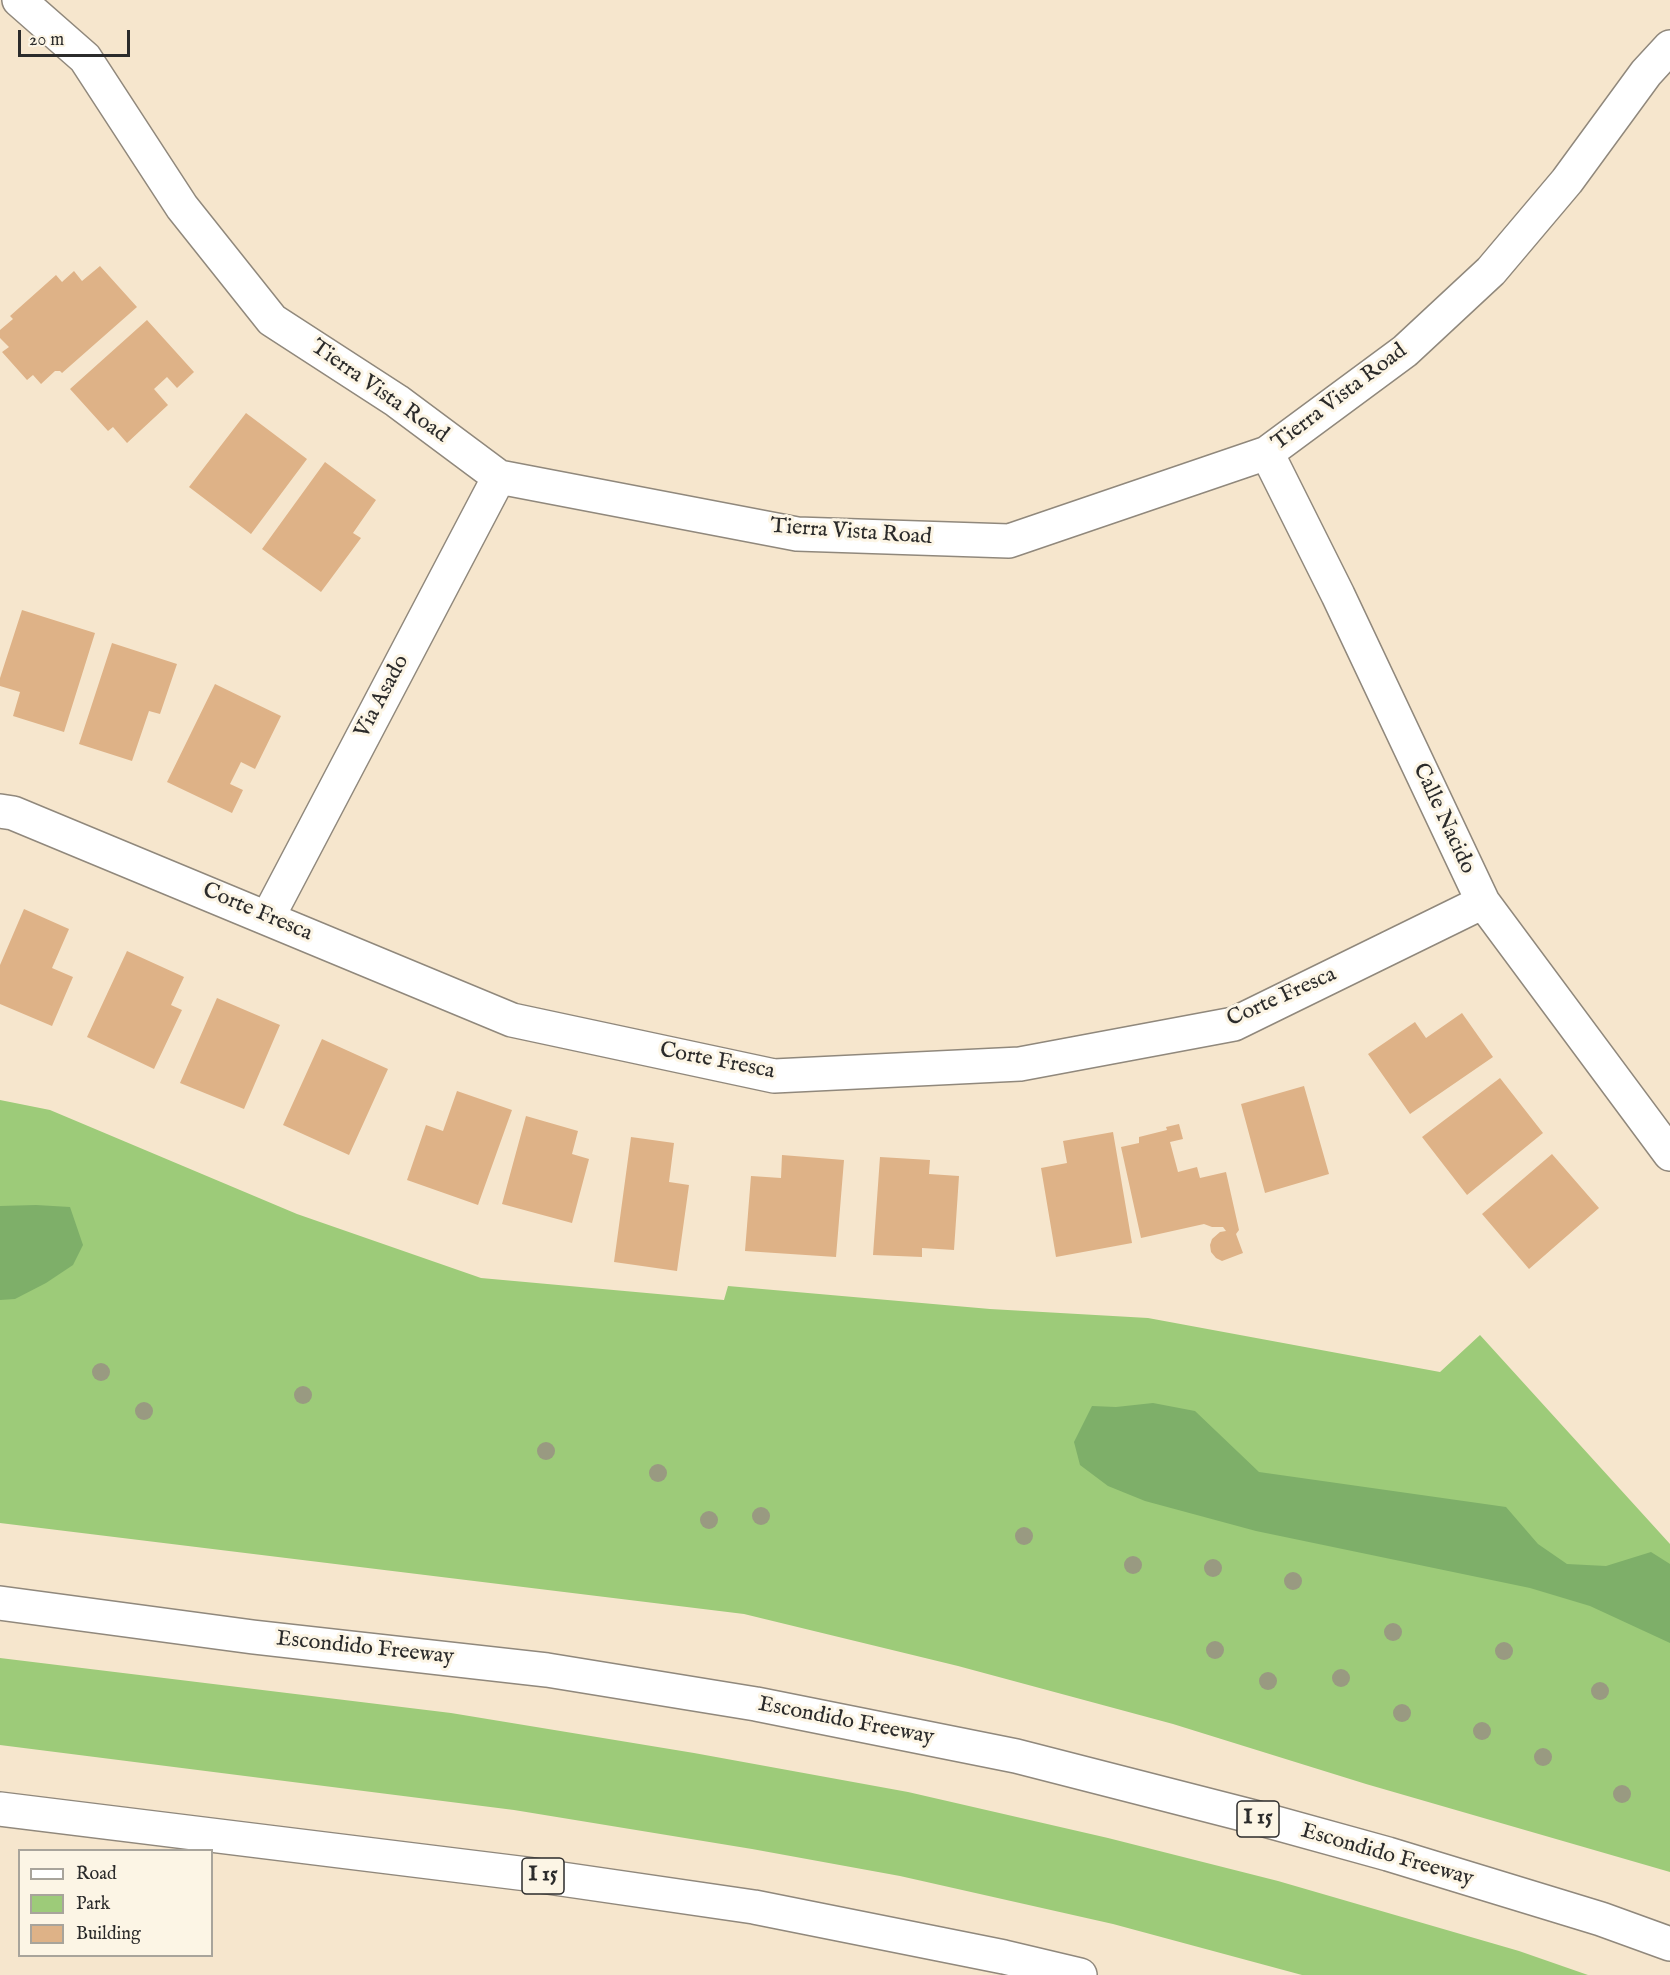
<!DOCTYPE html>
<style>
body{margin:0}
#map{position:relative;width:1670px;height:1975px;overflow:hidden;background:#f6e6cd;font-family:"IM FELL English",serif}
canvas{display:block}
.legend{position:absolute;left:18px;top:1849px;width:195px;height:108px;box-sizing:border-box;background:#fcf5e5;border:2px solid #a8a49b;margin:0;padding:8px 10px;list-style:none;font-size:18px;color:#2b2b2b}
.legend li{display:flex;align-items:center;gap:12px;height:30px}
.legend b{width:30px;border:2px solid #a8a49b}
.scale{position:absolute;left:18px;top:30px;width:112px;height:27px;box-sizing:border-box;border:3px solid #2b2b2b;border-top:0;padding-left:8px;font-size:18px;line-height:21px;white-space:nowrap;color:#2b2b2b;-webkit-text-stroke:4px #fcf5e5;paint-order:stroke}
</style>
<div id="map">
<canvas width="1670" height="1975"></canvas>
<ul class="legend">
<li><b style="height:8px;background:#fff"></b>Road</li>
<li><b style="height:16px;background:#9dcb79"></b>Park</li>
<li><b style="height:16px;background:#deb287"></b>Building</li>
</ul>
<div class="scale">20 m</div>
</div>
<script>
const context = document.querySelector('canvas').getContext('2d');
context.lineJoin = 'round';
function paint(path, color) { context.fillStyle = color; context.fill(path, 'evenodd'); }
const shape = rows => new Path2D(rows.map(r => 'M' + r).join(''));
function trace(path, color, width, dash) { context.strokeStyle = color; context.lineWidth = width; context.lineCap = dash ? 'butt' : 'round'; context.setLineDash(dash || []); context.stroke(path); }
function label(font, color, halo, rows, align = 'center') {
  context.font = font + ' "IM FELL English",serif'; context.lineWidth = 6; context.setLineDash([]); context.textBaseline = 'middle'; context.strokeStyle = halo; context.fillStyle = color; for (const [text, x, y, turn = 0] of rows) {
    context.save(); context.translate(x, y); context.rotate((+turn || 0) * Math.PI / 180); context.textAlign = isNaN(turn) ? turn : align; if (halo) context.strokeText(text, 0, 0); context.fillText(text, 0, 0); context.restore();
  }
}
paint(shape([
 [0,1100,50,1110,297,1214,481,1278,724,1300,728,1286,990,1309,1148,1318,1440,1372,1480,1335,1670,1544,1670,1872,1366,1784,1173,1724,958,1666,744,1614,0,1523],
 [0,1658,451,1713,694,1753,908,1792,1108,1838,1278,1881,1519,1951,1588,1975,1302,1975,1113,1924,900,1876,752,1849,514,1810,0,1745]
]), '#9dcb79');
paint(shape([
 [36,1205,70,1207,83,1245,73,1265,46,1283,15,1299,0,1300,0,1206],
 [1153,1403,1195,1411,1259,1472,1506,1507,1538,1544,1567,1564,1606,1566,1651,1552,1670,1564,1670,1643,1590,1606,1530,1588,1256,1531,1145,1501,1108,1486,1080,1465,1074,1442,1092,1406,1116,1407]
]), '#7eaf69');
paint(shape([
 [100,266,137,307,62,373,60,371,55,371,41,384,33,375,27,380,2,352,9,347,0,338,0,330,13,319,10,316,56,275,62,282,74,271,82,281],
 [147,320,194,372,177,388,167,377,154,389,168,405,127,443,113,427,108,431,70,389],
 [246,413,307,459,251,534,189,487],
 [325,462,376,500,353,533,361,538,321,592,262,549],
 [22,610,95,633,64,732,13,716,20,692,0,686,0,678],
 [112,643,177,664,160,714,149,711,132,761,79,744],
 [215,684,281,716,255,769,241,762,230,784,243,790,232,813,167,782],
 [24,909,69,929,52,968,73,977,52,1026,0,1004,0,965],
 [127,951,184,977,171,1005,182,1010,154,1069,87,1037],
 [217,998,280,1025,244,1109,180,1083],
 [1462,1013,1493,1057,1410,1114,1368,1054,1415,1022,1426,1038],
 [322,1039,388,1069,349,1155,283,1125],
 [1500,1078,1543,1133,1467,1195,1422,1137],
 [1304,1086,1329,1174,1265,1193,1241,1104],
 [457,1091,512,1110,478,1205,407,1180,426,1125,443,1131],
 [526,1116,578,1131,572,1154,589,1159,572,1223,502,1204],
 [1179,1124,1183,1139,1170,1142,1178,1172,1197,1167,1200,1178,1226,1172,1239,1230,1236,1234,1243,1253,1222,1261,1216,1258,1211,1252,1210,1245,1212,1239,1220,1232,1226,1231,1223,1227,1212,1227,1204,1224,1141,1238,1121,1147,1139,1143,1139,1137,1167,1130,1166,1127],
 [1113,1132,1132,1243,1056,1257,1041,1168,1067,1163,1063,1141],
 [631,1137,674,1143,669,1182,689,1185,677,1271,614,1262],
 [1552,1154,1599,1208,1529,1269,1482,1214],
 [782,1155,844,1160,836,1257,745,1251,751,1176,781,1178],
 [880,1157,930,1160,929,1174,959,1176,954,1250,922,1248,922,1257,873,1255]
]), '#deb287');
const minor = shape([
 [19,0,85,58,182,207,272,320,397,401,499,477,797,534,1009,541,1267,453,1405,351,1491,271,1567,181,1646,73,1670,47],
 [1267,453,1338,595,1483,902,1670,1154],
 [0,811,13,813,512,1020,774,1076,1020,1064,1234,1024,1483,902],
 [268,917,499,477]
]);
const motorway = shape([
 [0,1603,253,1637,547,1670,756,1704,1016,1756,1254,1817,1388,1854,1601,1919,1670,1944],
 [0,1809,527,1874,754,1907,1004,1957,1080,1975]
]);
trace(minor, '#90887c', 36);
trace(motorway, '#90887c', 36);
trace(minor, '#fff', 33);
trace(motorway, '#fff', 33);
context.fillStyle = '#999a81';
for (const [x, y] of [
 [101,1372],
 [303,1395],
 [144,1411],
 [546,1451],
 [658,1473],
 [761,1516],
 [709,1520],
 [1024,1536],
 [1133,1565],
 [1213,1568],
 [1293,1581],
 [1393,1632],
 [1215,1650],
 [1504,1651],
 [1341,1678],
 [1268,1681],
 [1600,1691],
 [1402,1713],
 [1482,1731],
 [1543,1757],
 [1622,1794]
]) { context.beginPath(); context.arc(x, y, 9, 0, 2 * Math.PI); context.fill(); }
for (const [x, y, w] of [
 [1258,1819,42],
 [543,1876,42]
]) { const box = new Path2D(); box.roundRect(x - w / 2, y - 18, w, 36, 4.5); context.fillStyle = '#fcf5e5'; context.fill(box); trace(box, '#2b2b2b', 1.5); }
label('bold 21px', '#2b2b2b', null, [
 ["I 15",1258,1819],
 ["I 15",543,1876]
]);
label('22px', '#2b2b2b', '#fcf5e5', [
 ["Tierra Vista Road",379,392,35],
 ["Tierra Vista Road",1340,398,-37],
 ["Tierra Vista Road",851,533,4],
 ["Via Asado",383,697,-62],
 ["Calle Nacido",1443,819,65],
 ["Corte Fresca",257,913,23],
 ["Corte Fresca",1282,998,-24],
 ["Corte Fresca",717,1062,11],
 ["Escondido Freeway",365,1649,6],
 ["Escondido Freeway",846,1722,11],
 ["Escondido Freeway",1387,1856,16]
]);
</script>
